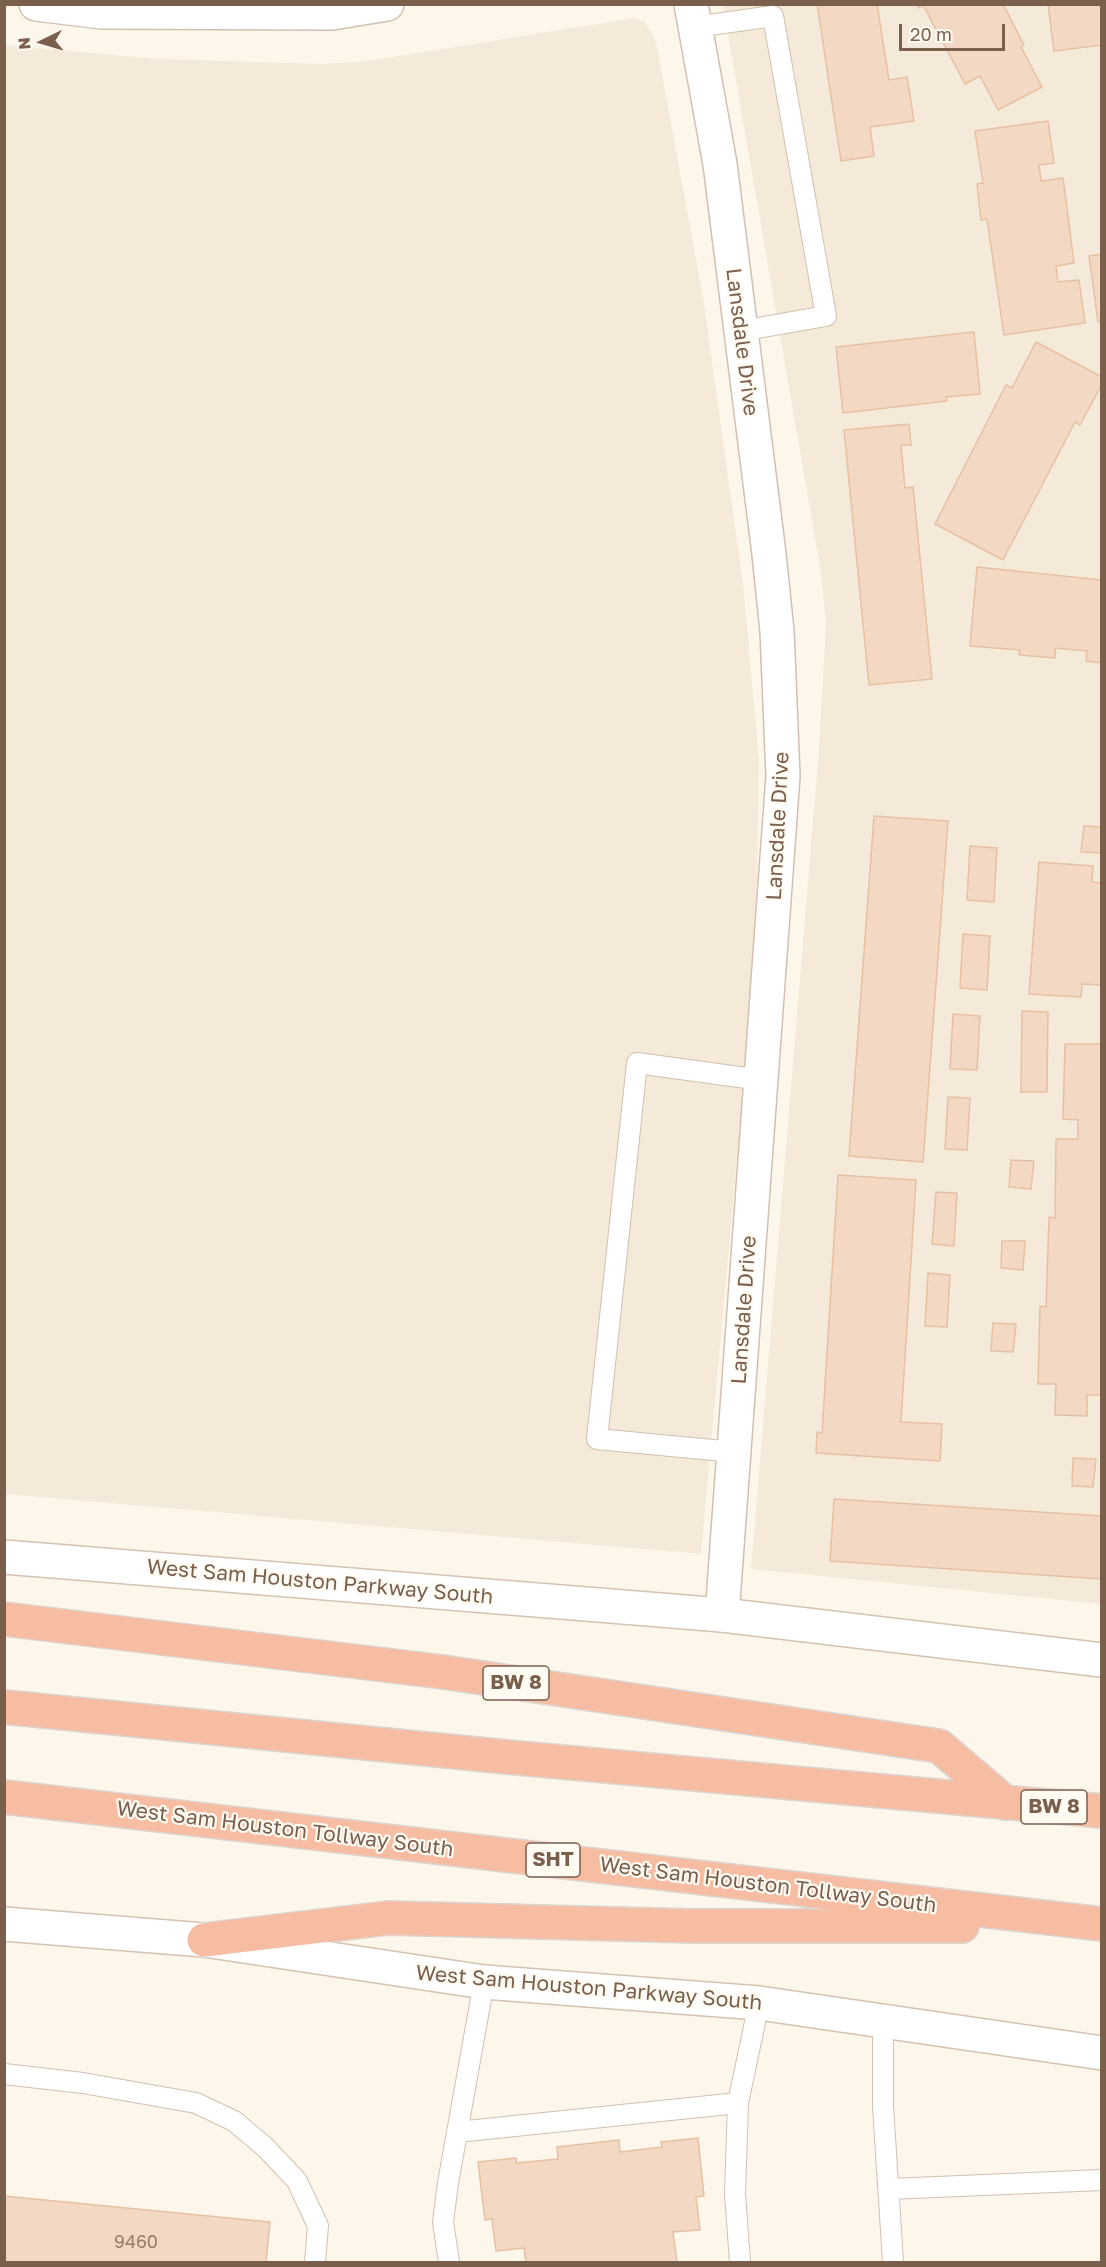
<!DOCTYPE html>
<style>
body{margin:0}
#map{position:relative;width:1106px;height:2267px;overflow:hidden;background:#fdf7eb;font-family:"Golos Text",sans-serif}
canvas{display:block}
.frame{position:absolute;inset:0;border:6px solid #7a5f4d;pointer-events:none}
.north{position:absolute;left:12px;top:12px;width:60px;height:60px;-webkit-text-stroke:4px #fffbf2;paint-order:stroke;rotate:265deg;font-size:16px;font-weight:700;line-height:24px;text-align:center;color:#7a5f4d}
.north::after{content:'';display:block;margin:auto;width:21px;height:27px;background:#7a5f4d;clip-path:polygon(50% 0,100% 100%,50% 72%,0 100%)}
.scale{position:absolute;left:899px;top:24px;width:106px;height:27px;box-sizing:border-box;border:3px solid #7a5f4d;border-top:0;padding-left:8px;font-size:18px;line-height:21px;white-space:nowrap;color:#7a5f4d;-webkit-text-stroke:4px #fffbf2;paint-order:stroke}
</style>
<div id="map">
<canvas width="1106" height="2267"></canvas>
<div class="frame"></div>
<div class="north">N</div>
<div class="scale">20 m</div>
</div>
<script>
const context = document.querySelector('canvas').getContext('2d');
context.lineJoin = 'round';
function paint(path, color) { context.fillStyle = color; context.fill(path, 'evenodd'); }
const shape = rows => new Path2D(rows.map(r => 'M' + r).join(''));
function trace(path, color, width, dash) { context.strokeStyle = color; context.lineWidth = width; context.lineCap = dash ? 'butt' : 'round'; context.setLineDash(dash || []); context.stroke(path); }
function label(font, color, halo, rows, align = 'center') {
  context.font = font + ' "Golos Text",sans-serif'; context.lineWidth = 4.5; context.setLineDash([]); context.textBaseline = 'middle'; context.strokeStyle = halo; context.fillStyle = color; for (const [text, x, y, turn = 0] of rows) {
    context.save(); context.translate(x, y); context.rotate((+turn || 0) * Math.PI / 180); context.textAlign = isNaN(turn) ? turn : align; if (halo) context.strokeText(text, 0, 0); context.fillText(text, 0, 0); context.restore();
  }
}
paint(shape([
 [723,5,1101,5,1101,1604,751,1569,819,749,826,622,820,567],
 [634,18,645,22,656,42,703,297,744,592,759,762,757,879,749,1026,701,1554,5,1494,4,45,159,59,323,64,368,61]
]), '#f5ead9');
const building = shape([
 [817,4,877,4,889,80,907,77,914,121,870,127,874,156,841,161,817,4],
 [917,4,1003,4,1024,45,1021,47,1042,87,998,110,980,76,965,84,923,5,919,8,917,4],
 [1048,4,1102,4,1102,45,1054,51,1048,4],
 [1048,121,1054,163,1039,165,1041,181,1063,178,1074,263,1056,266,1058,282,1079,280,1085,323,1004,335,987,219,981,220,977,184,983,183,975,131,1048,121],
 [1102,254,1102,322,1098,322,1089,256,1102,254],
 [974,332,980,394,946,397,947,401,843,413,836,347,974,332],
 [1036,342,1102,377,1102,384,1080,425,1075,422,1003,560,935,524,1006,385,1012,388,1036,342],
 [909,424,911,445,901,445,905,488,913,487,932,679,869,685,844,430,909,424],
 [977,567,1102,580,1102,663,1086,661,1087,651,1055,648,1055,658,1019,655,1020,650,970,646,977,567],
 [874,816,948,821,923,1162,849,1156,874,816],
 [1084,826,1102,827,1102,853,1081,852,1084,826],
 [970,846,997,848,994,902,967,900,970,846],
 [1039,862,1093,866,1092,882,1102,883,1102,985,1082,984,1081,997,1029,994,1039,862],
 [963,934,990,936,987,990,960,988,963,934],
 [1022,1011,1048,1012,1047,1092,1021,1092,1022,1011],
 [953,1014,980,1016,977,1070,950,1069,953,1014],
 [1065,1044,1102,1044,1102,1395,1087,1395,1087,1416,1055,1415,1056,1384,1038,1384,1040,1306,1046,1307,1049,1217,1055,1218,1056,1139,1078,1139,1078,1120,1063,1119,1065,1044],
 [948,1097,970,1098,967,1150,945,1149,948,1097],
 [1011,1160,1034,1161,1031,1189,1009,1187,1011,1160],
 [838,1175,916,1180,901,1422,942,1424,940,1461,816,1453,817,1432,822,1433,838,1175],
 [936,1192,957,1193,954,1246,932,1244,936,1192],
 [1002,1241,1025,1241,1023,1270,1001,1268,1002,1241],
 [928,1273,950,1275,947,1327,925,1326,928,1273],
 [993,1323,1016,1324,1013,1352,991,1351,993,1323],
 [1073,1458,1096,1459,1093,1487,1072,1486,1073,1458],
 [834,1499,1102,1516,1102,1579,830,1561,834,1499],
 [698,2138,704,2196,696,2197,700,2230,673,2232,677,2262,526,2262,524,2248,496,2251,492,2219,485,2220,478,2162,516,2158,516,2163,558,2159,557,2147,619,2140,620,2152,662,2147,661,2142,698,2138],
 [4,2196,270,2222,266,2262,4,2262,4,2196]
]);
paint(building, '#f3d8c3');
trace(building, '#e6c0a3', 1.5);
const service = shape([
 [695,27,773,16,826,316,741,331],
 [734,1452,597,1439,637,1063,761,1080],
 [883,2021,883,2106,893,2262],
 [4,2074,83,2083,196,2103,234,2121,265,2147,297,2181,318,2226,315,2262],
 [457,2132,738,2103],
 [889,2189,1102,2180],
 [449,2262,443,2222,448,2183,484,1982],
 [740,2262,735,2194,738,2103,759,2003]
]);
const tertiary = shape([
 [36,4,102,12,332,13,387,4],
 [691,4,720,164,769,554,777,631,783,776,722,1615]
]);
const secondary = shape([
 [4,1557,722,1615,1102,1660],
 [4,1924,204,1940,484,1982,759,2003,1102,2053]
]);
const motorway = shape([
 [4,1619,443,1672,939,1746,1006,1803],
 [4,1707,507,1757,1102,1811],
 [4,1797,1102,1924],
 [204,1940,388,1918,694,1926,962,1926]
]);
trace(service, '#d1c0b0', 22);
trace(tertiary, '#d1c0b0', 36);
trace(secondary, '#d6c2b0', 36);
trace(motorway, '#dcd5d1', 36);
trace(service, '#fff', 20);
trace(tertiary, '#fff', 33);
trace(secondary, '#fff', 33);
trace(motorway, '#f7bda3', 33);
label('18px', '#987d6a', null, [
 ["9460",136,2242]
]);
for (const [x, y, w] of [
 [516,1683,66],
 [1054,1807,66],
 [553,1860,54]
]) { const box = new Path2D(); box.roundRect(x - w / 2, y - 17, w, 34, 4.5); context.fillStyle = '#fffbf2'; context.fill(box); trace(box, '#7a5f4d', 1.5); }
label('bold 20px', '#7a5f4d', null, [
 ["BW 8",516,1683],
 ["BW 8",1054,1807],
 ["SHT",553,1860]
]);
label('21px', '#7a5f4d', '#fffbf2', [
 ["Lansdale Drive",742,342,83],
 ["Lansdale Drive",778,826,-87],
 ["Lansdale Drive",744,1310,-86],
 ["West Sam Houston Parkway South",320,1582,5],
 ["West Sam Houston Tollway South",285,1829,7],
 ["West Sam Houston Tollway South",768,1885,7],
 ["West Sam Houston Parkway South",589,1988,5]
]);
</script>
